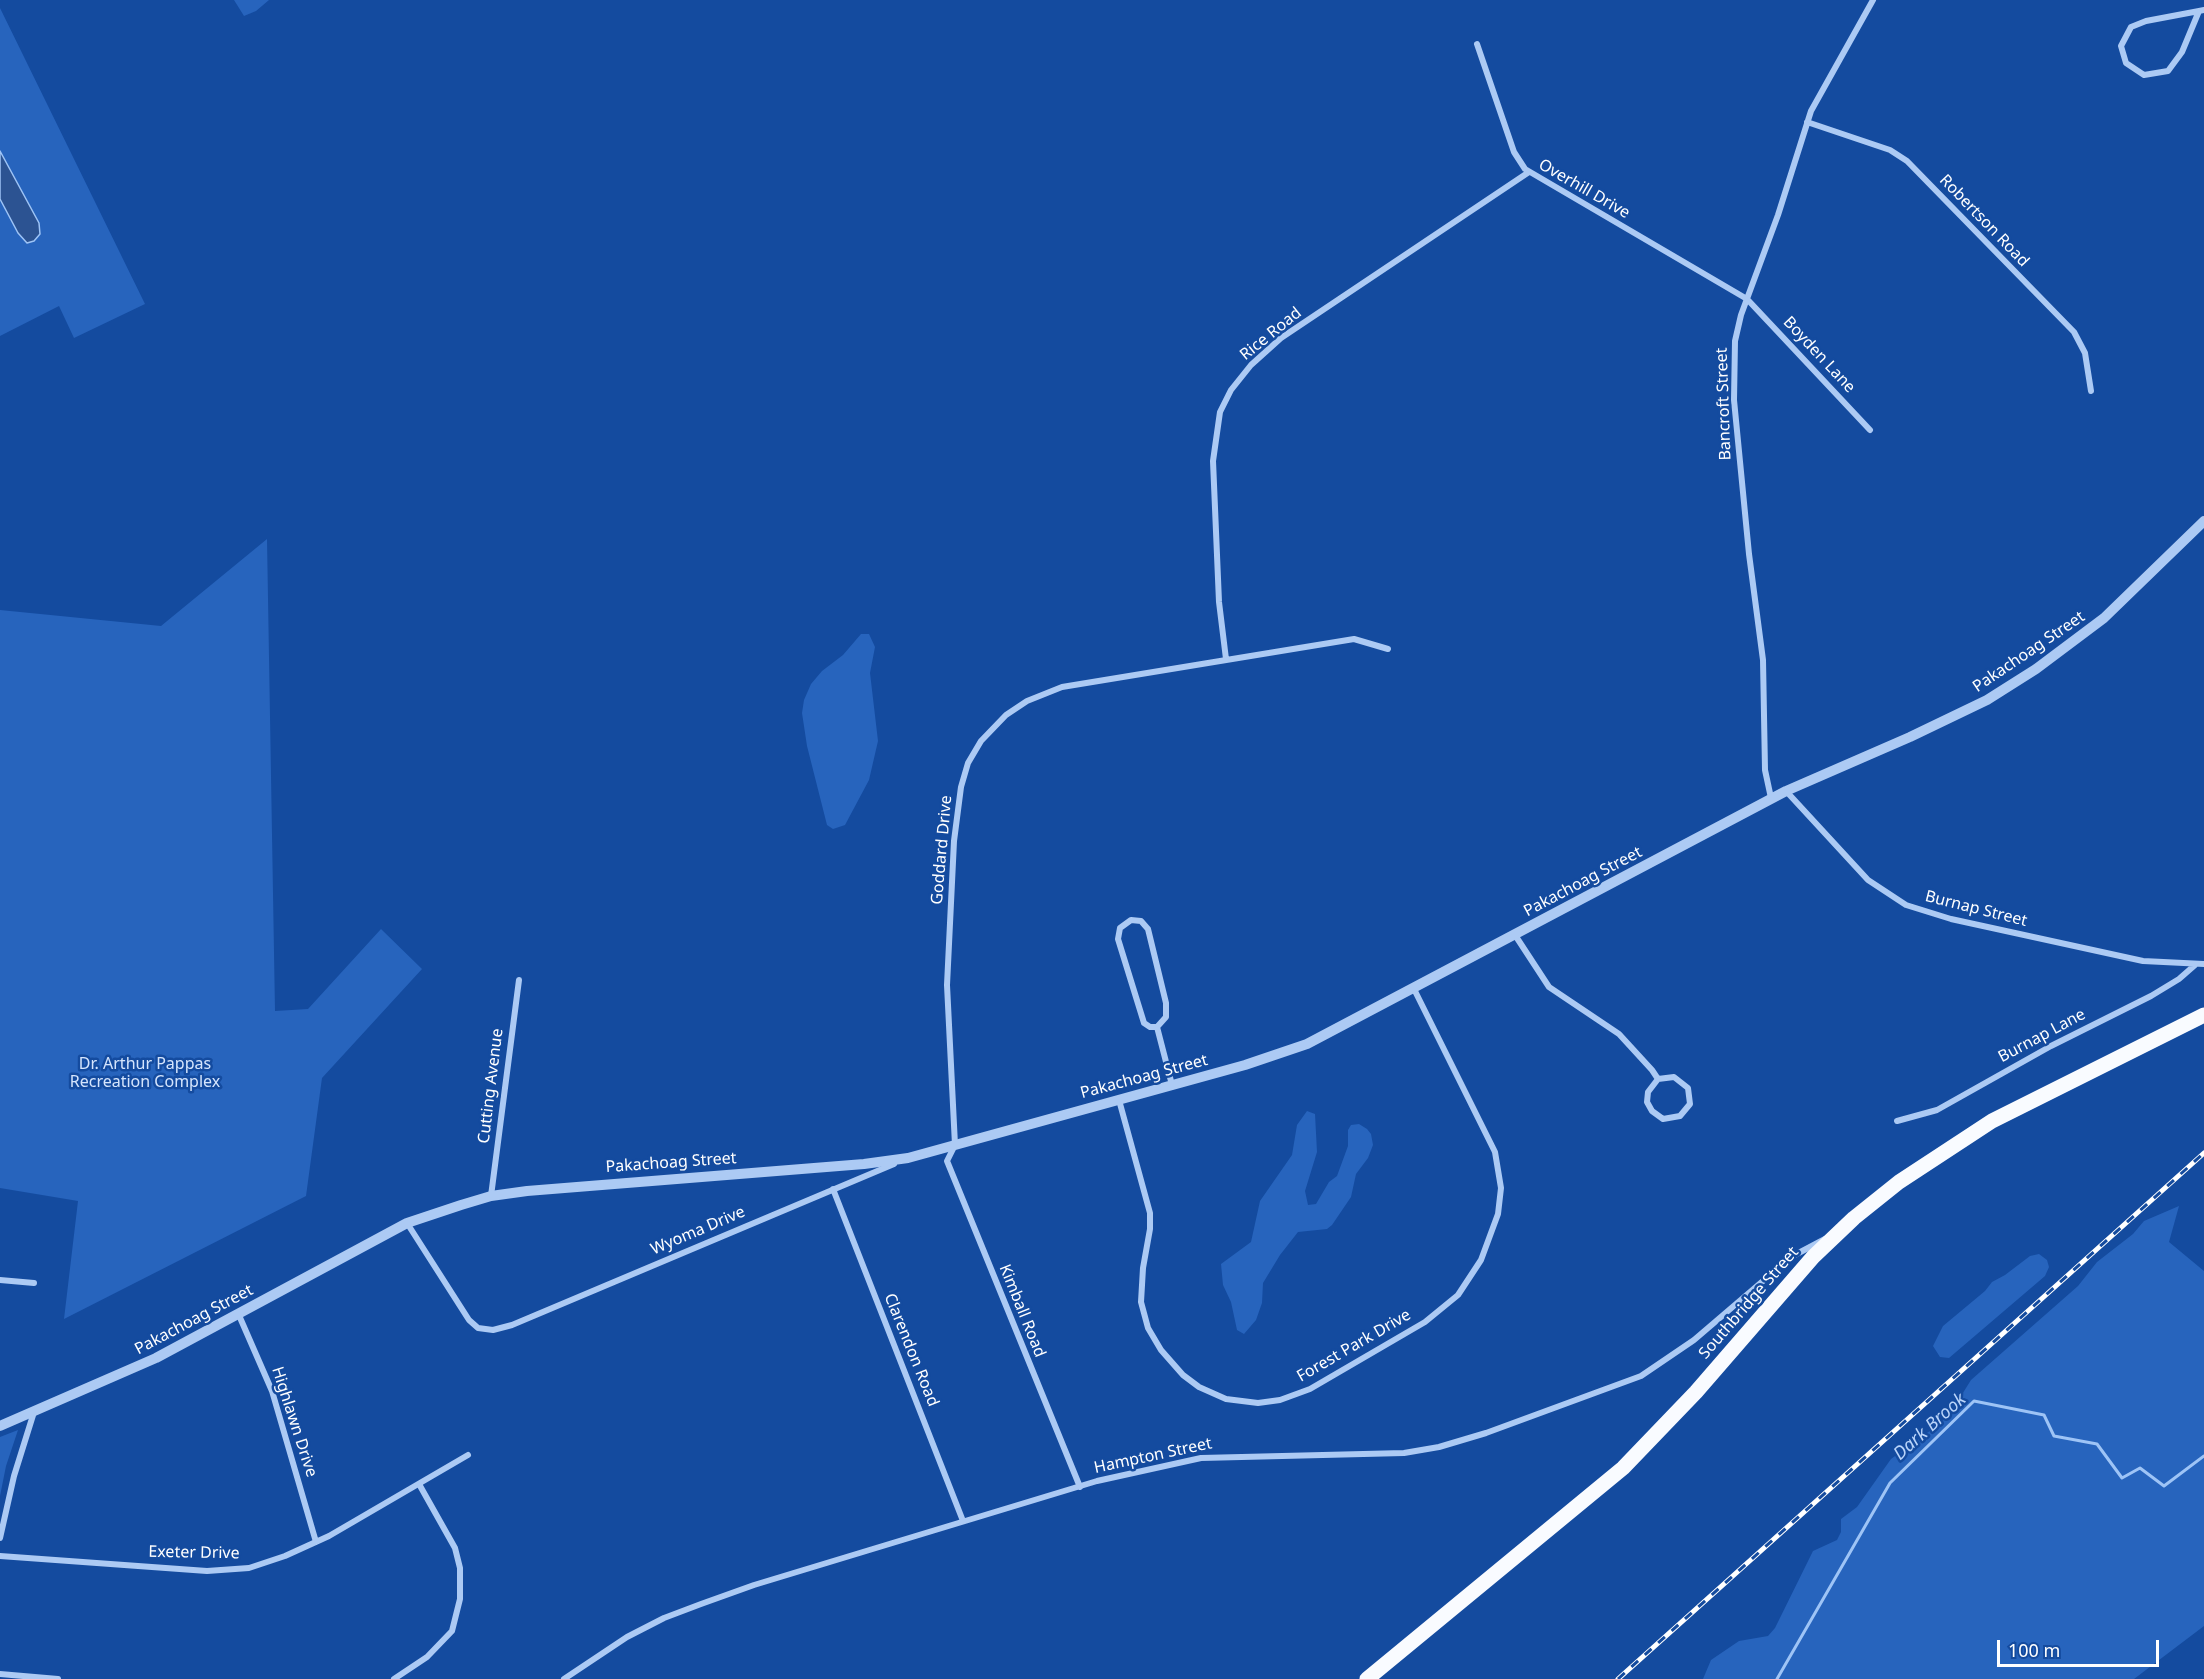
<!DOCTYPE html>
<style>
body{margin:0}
#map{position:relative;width:2204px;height:1679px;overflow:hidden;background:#144b9f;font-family:"Noto Sans",sans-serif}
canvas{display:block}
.scale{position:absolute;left:1997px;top:1640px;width:162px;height:27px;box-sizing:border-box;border:3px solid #fff;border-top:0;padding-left:8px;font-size:18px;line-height:21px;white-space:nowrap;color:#fff;-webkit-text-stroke:4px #144b9f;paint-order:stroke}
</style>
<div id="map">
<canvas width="2204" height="1679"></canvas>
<div class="scale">100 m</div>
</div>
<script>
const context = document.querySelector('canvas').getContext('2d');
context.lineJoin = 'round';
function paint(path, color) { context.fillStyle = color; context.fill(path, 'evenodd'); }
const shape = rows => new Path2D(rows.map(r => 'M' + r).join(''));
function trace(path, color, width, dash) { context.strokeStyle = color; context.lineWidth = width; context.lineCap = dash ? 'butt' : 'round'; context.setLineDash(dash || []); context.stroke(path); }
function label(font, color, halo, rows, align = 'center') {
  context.font = font + ' "Noto Sans",sans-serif'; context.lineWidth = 5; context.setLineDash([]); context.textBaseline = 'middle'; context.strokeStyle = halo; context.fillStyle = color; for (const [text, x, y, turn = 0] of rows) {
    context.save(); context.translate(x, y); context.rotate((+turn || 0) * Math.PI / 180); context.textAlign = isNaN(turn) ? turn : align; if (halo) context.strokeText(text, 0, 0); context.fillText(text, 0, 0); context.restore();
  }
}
paint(shape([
 [234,0,269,0,256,11,244,16],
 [0,8,145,304,74,338,59,306,0,336],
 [267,539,275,1011,308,1009,381,929,422,969,322,1078,306,1196,64,1319,78,1201,0,1188,0,610,161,626],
 [861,634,869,634,875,647,870,673,878,741,869,780,845,825,833,829,827,825,807,746,802,713,804,700,811,684,822,671,843,655],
 [1307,1111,1315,1114,1317,1152,1305,1191,1308,1205,1316,1204,1329,1182,1337,1176,1348,1146,1348,1130,1351,1125,1359,1124,1367,1129,1371,1134,1373,1145,1368,1158,1356,1174,1351,1197,1332,1225,1327,1229,1298,1232,1280,1255,1263,1283,1262,1303,1256,1320,1244,1334,1237,1330,1231,1302,1223,1285,1221,1264,1251,1242,1260,1201,1292,1155,1297,1125],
 [2179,1206,2169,1242,2204,1271,2204,1626,2134,1679,1703,1679,1711,1660,1739,1641,1768,1636,1775,1628,1813,1551,1837,1540,1841,1532,1841,1519,1857,1507,1891,1459,1938,1425,1956,1404,1971,1380,2078,1286,2097,1262,2133,1234,2144,1221],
 [2039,1254,2047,1260,2049,1267,2045,1276,1949,1358,1940,1357,1933,1346,1943,1326,1985,1291,1992,1282,2005,1275,2030,1256],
 [18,1430,6,1466,0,1496,0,1437]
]), '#2764bd');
const water = shape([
 [0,151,39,223,40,234,34,241,27,243,18,233,0,199,0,151]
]);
paint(water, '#2c5392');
trace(water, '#9ec4f6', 1.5);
trace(shape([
 [1777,1679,1890,1483,1974,1401,2044,1415,2054,1436,2097,1444,2122,1478,2140,1468,2164,1486,2204,1456]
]), '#9ec4f6', 3);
trace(shape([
 [2199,11,2182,52,2168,71,2144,75,2126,63,2121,46,2131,27,2146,21,2199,11,2204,10],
 [1477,44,1514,152,1525,169,1747,299,1870,430],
 [1807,122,1890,150,1907,161,2074,332,2085,353,2091,391],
 [1226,659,1219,602,1213,461,1220,412,1231,390,1251,365,1281,338,1529,172],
 [1786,791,1868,880,1906,905,1951,919,2143,961,2204,964],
 [1771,798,1765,770,1763,660,1749,554,1734,400,1735,341,1741,315,1778,215,1811,111,1873,0],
 [1515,935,1549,987,1619,1034,1652,1070,1658,1079,1648,1092,1647,1102,1652,1111,1663,1119,1680,1116,1690,1104,1688,1088,1674,1077,1658,1079],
 [1157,1027,1166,1017,1166,1003,1148,929,1141,921,1131,920,1120,928,1118,939,1144,1023,1150,1027,1157,1027,1172,1085],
 [1119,1100,1150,1213,1150,1229,1143,1268,1141,1302,1148,1328,1161,1350,1183,1375,1199,1387,1226,1399,1258,1403,1280,1400,1310,1389,1425,1322,1458,1295,1481,1260,1498,1214,1501,1188,1495,1152,1414,989],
 [1897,1121,1937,1110,2051,1046,2151,996,2179,979,2195,965],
 [833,1189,963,1521],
 [491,1196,519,980],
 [407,1223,469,1320,478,1328,493,1330,512,1325,894,1164],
 [0,1280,34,1283],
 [238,1313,272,1391,316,1542],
 [1080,1487,947,1161,955,1145,947,985,954,841,961,787,968,763,981,741,1006,715,1027,701,1062,687,1354,639,1388,649],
 [0,1538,14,1476,34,1412],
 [0,1556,207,1571,249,1568,285,1556,329,1536,468,1455],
 [0,1674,58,1679],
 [394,1679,427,1657,452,1631,460,1599,460,1568,455,1548,419,1484],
 [564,1679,627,1637,664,1618,701,1604,754,1585,1097,1481,1201,1458,1404,1453,1439,1447,1486,1433,1641,1376,1694,1340,1791,1257,1825,1239]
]), '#accaf4', 6);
trace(shape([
 [0,1426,156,1358,407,1223,461,1205,491,1196,527,1191,864,1164,908,1158,1245,1065,1307,1044,1786,791,1910,737,1987,700,2036,669,2104,618,2204,521]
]), '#accaf4', 10);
trace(shape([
 [1367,1679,1623,1468,1696,1392,1813,1257,1854,1218,1899,1182,1992,1121,2204,1015]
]), '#f9fbff', 15);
const rail = shape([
 [1618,1679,2204,1153]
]);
trace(rail, '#fff', 5);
trace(rail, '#144b9f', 3, [9]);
label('16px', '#fff', '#144b9f', [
 ["Overhill Drive",1584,189,30],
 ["Robertson Road",1984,221,46],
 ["Rice Road",1271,334,-39],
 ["Boyden Lane",1819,355,47],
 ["Bancroft Street",1724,404,-92],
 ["Pakachoag Street",2029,652,-34],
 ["Goddard Drive",942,850,-85],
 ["Pakachoag Street",1583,882,-28],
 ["Burnap Street",1976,909,14],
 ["Burnap Lane",2042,1036,-28],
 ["Pakachoag Street",1144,1077,-15],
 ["Cutting Avenue",491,1086,-83],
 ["Pakachoag Street",671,1163,-4],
 ["Wyoma Drive",698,1231,-23],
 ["Southbridge Street",1749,1303,-49],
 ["Kimball Road",1022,1311,68],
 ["Pakachoag Street",194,1320,-28],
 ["Forest Park Drive",1354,1346,-30],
 ["Clarendon Road",911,1350,68],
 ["Highlawn Drive",294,1422,72],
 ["Hampton Street",1153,1456,-12],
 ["Exeter Drive",194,1553,1]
]);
label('16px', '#d5e5fd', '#144b9f', [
 ["Dr. Arthur Pappas",145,1064],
 ["Recreation Complex",145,1082]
]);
label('italic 18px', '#b9d4fa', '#144b9f', [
 ["Dark Brook",1930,1427,-42]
]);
</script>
